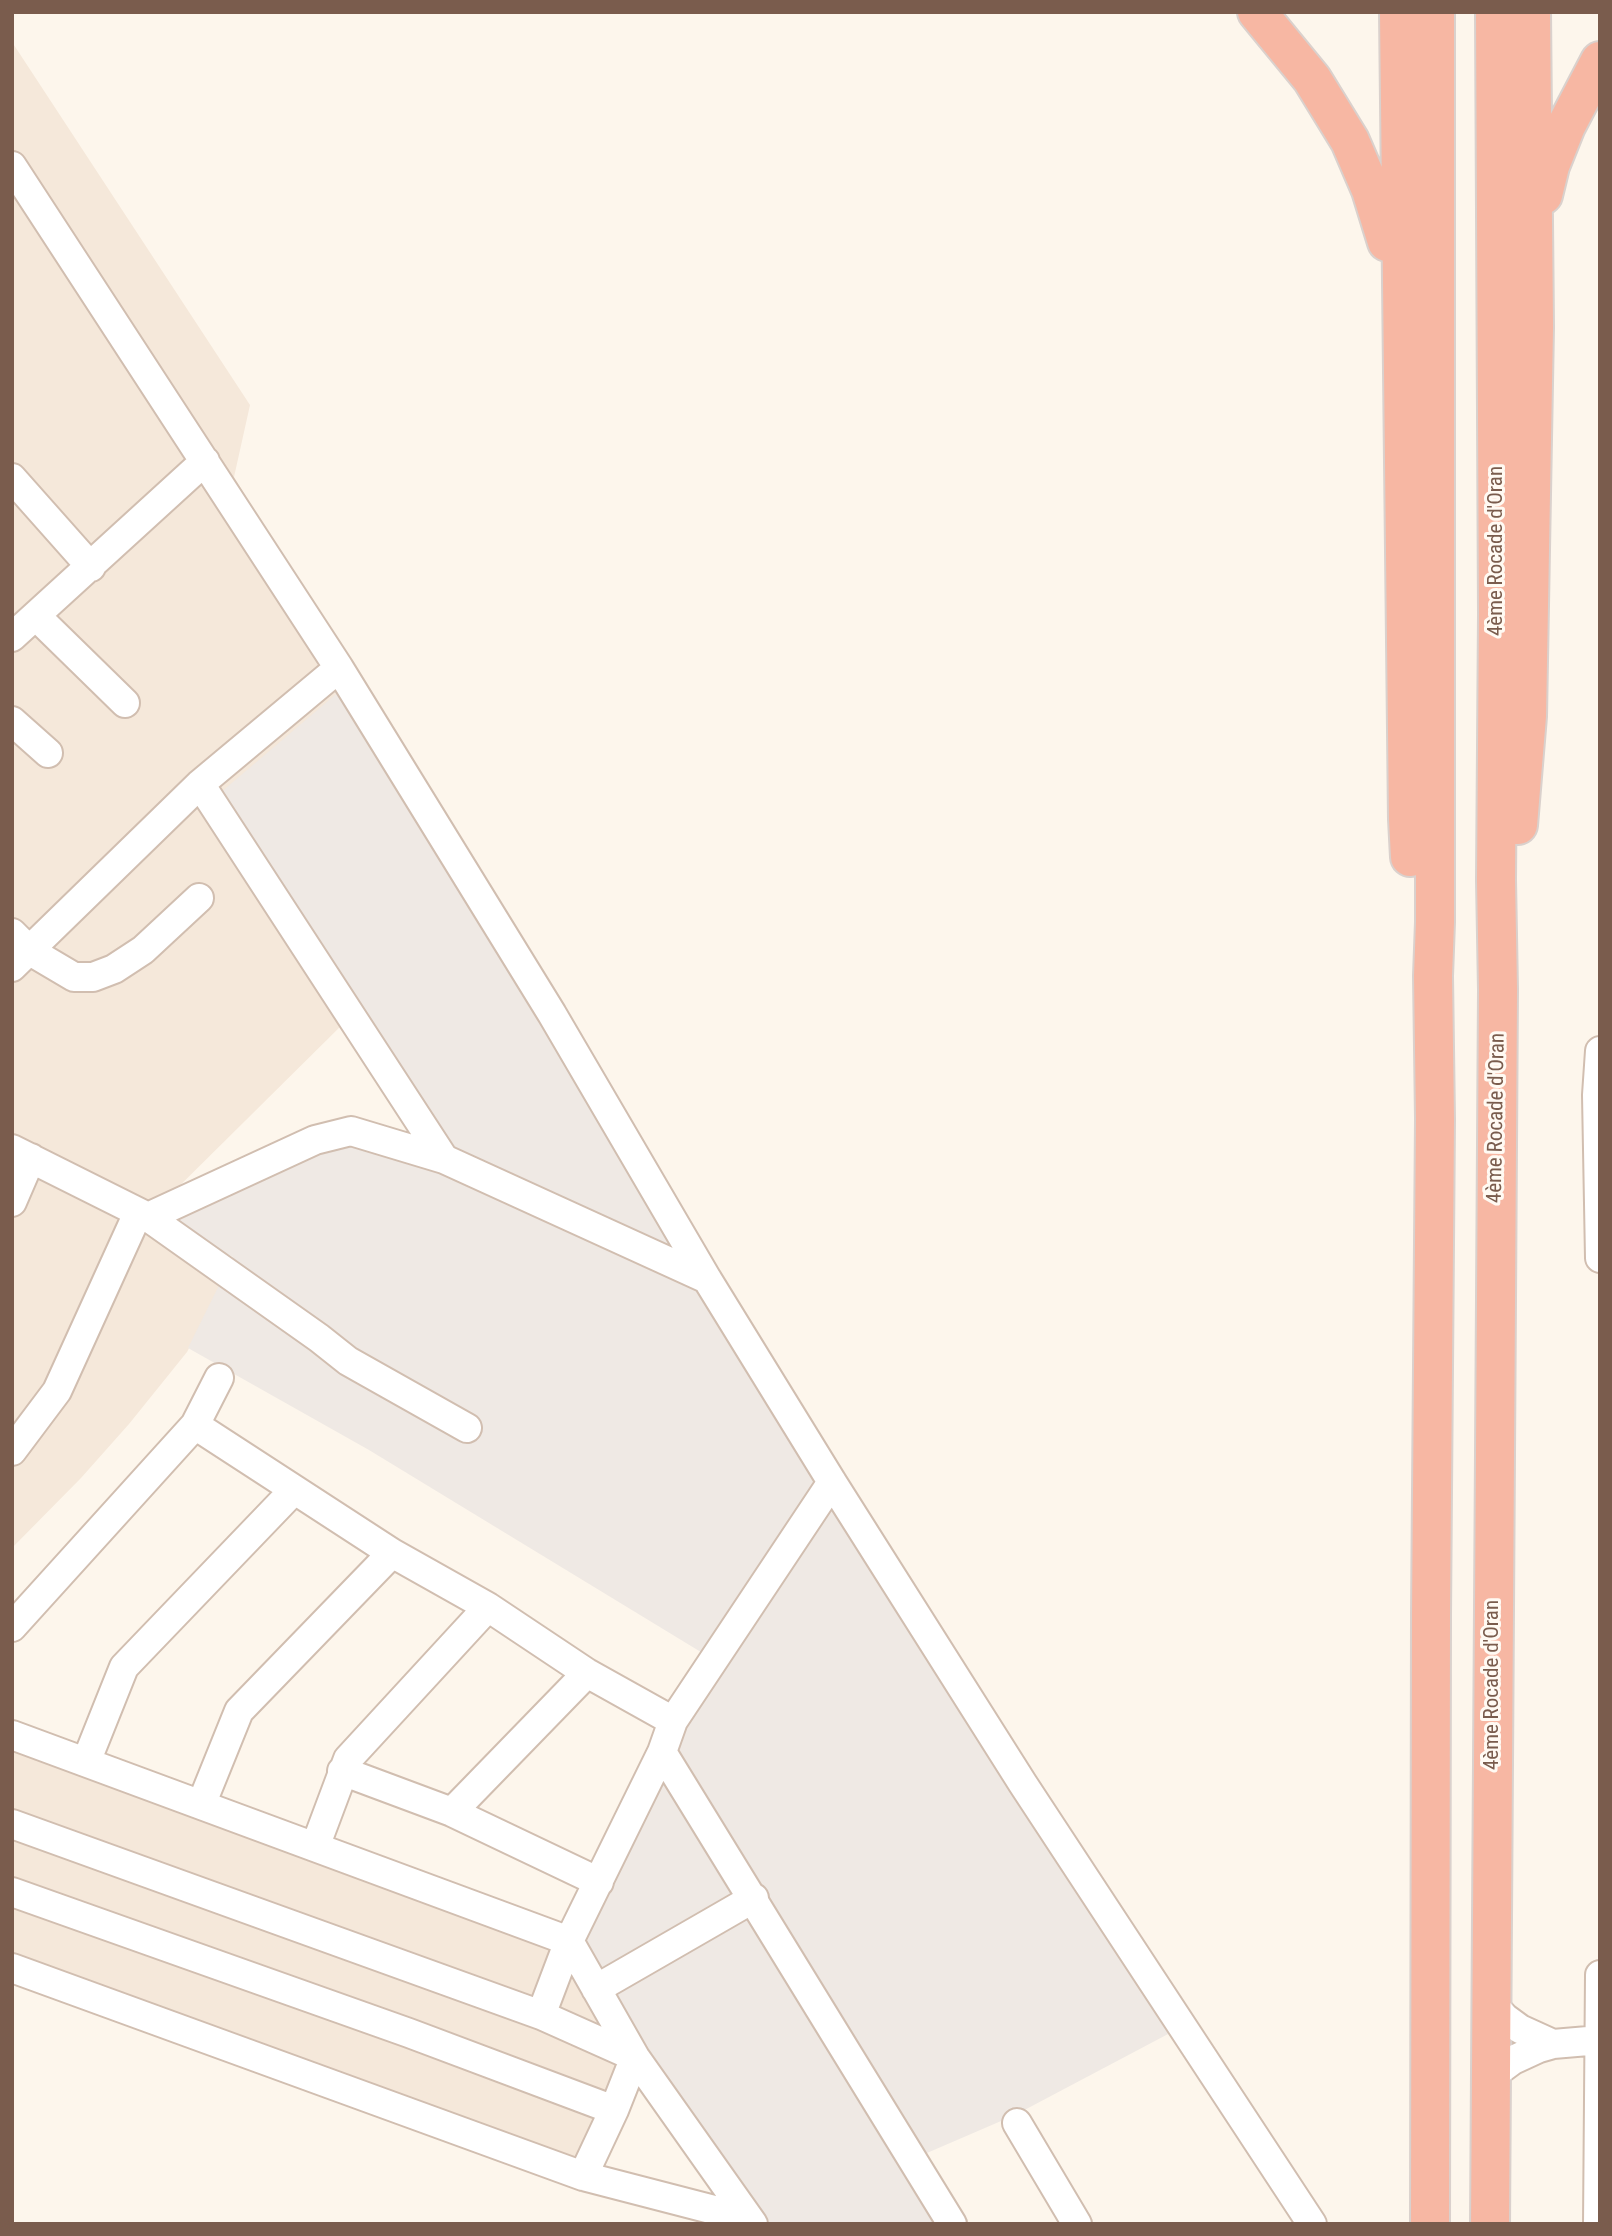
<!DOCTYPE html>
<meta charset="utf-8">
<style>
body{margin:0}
#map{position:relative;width:1612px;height:2236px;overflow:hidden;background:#fdf6ec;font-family:"Roboto Condensed",sans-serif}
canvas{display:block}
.frame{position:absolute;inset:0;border:14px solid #7a5c4d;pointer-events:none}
</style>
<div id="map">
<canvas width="1612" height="2236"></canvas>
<div class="frame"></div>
</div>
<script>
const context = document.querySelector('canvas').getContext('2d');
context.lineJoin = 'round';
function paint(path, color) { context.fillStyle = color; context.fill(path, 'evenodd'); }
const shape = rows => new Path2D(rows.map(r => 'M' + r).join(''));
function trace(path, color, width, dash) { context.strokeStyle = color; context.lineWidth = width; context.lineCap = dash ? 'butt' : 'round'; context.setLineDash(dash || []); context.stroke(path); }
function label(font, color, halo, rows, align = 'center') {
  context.font = font + ' "Roboto Condensed",sans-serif'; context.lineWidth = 6; context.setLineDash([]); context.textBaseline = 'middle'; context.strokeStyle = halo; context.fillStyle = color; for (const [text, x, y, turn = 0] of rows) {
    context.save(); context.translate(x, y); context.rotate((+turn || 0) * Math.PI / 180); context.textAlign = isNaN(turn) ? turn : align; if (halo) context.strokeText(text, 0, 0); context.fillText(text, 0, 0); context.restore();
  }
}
paint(shape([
 [12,42,250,405,234,477,357,678,349,1018,143,1222,231,1271,187,1352,129,1424,81,1478,12,1548],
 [12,1751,314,1858,572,1955,636,2070,586,2171,12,1963]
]), '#f5e8da');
paint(shape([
 [342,689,1170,2033,1015,2115,913,2159,952,2224,763,2224,568,1932,714,1660,369,1450,188,1348,233,1257,163,1219,342,1139,443,1150,213,799]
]), '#efe9e4');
const minor = shape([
 [12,166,339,668,552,1014,707,1279,832,1482,1023,1784,1312,2224],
 [12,478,91,567],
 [36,616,125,703],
 [12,637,205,461],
 [12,721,48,753],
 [200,784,444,1159],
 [12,933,30,951,74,977,93,977,114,969,143,950,199,898],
 [12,967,200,784,339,668],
 [1600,1051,1597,1095,1600,1258],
 [12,1149,148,1217,315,1140,351,1131,444,1159,707,1279],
 [12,1202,31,1158],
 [148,1217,319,1338,348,1361,467,1428],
 [195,1425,392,1553,488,1607,587,1673,673,1721],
 [12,1451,57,1391,138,1213],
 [12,1627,195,1425,219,1378],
 [12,1735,569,1941,635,2057,753,2224],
 [662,1752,952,2224],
 [86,1762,124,1667,294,1490],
 [342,1771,452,1812,599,1882],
 [201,1805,239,1711,392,1553],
 [452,1812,587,1673],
 [12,1824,541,2015,635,2057,614,2110,583,2176],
 [315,1847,348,1759,488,1607],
 [12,1892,409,2033,614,2110],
 [12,1968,583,2176,749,2219],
 [596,1989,754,1898],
 [1493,2005,1505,2018,1520,2029,1553,2044],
 [541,2015,569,1941,662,1752,673,1721,832,1482],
 [1490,2077,1513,2060,1539,2048,1553,2044,1600,2040],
 [1017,2123,1077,2224],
 [1598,2224,1600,1975]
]);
const highway = shape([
 [1257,12,1312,79,1350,141,1371,190,1387,242],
 [1399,12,1408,819,1410,857],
 [1543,195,1550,166,1566,126,1600,61],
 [1518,825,1527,716,1534,327,1531,12],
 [1430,2224,1431,1615,1435,1119,1433,976,1435,922,1435,12],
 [1490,2224,1498,990,1496,880,1498,614,1495,12]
]);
trace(minor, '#d1beb0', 32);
trace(highway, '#dad1cd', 42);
trace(minor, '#fff', 28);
trace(highway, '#f7b7a3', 38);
label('21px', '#7a5c4d', '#fffaf3', [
 ["4ème Rocade d'Oran",1497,551,-90],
 ["4ème Rocade d'Oran",1497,1118,-89],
 ["4ème Rocade d'Oran",1493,1685,-90]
]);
</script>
